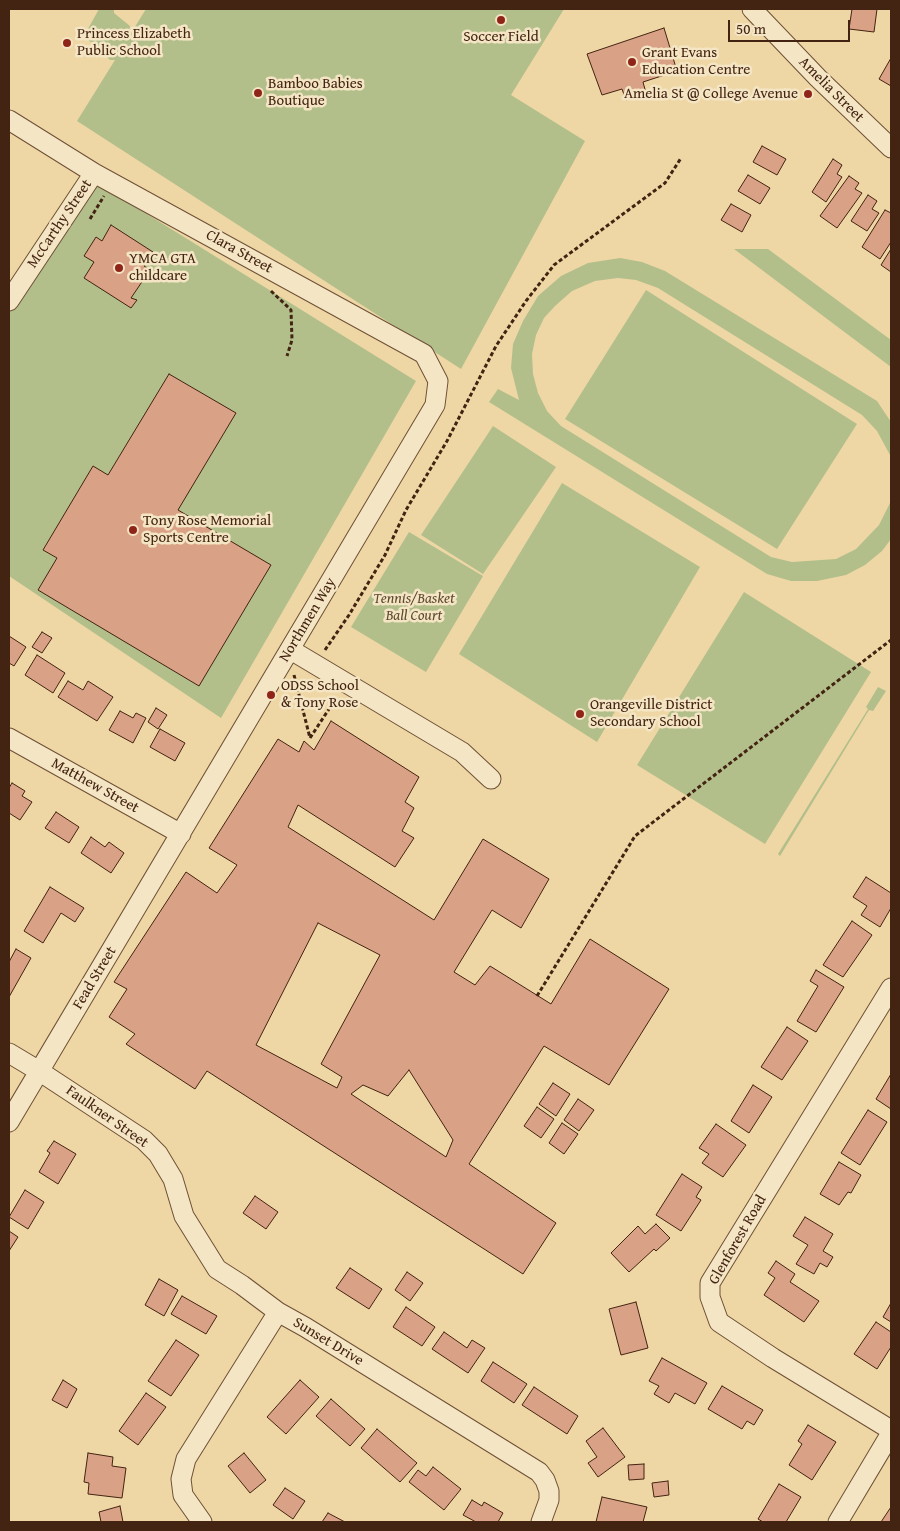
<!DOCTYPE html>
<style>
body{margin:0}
#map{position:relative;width:900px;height:1531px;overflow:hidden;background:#eed7a5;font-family:"Gentium Book Plus",serif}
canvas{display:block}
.frame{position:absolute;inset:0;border:10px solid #432311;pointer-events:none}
.scale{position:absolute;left:728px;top:20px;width:122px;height:22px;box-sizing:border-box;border:2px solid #432311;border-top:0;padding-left:6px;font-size:15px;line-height:18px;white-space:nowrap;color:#432311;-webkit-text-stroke:4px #f4e5c4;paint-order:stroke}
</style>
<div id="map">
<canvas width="900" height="1531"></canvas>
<div class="frame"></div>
<div class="scale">50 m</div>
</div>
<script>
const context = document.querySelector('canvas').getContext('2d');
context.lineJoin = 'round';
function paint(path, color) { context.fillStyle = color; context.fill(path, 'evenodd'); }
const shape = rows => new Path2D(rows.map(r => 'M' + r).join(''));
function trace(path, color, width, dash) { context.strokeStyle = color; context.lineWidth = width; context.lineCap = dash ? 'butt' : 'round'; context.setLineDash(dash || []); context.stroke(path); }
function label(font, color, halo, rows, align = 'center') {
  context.font = font + ' "Gentium Book Plus",serif'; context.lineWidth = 5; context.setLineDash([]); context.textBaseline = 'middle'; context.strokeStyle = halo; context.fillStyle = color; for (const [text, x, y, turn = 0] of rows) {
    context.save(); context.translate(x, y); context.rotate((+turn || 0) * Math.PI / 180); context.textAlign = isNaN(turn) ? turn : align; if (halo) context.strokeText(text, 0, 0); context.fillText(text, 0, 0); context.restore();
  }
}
paint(shape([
 [99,9,114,9,114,13,130,26,128,38,146,9,564,9,511,95,585,141,461,369,77,121,115,60,110,60,84,36],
 [89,178,416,381,221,718,9,576,9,308],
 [734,249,768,249,891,340,891,367],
 [620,258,642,262,665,271,877,401,891,422,891,463,890,455,877,431,862,415,658,288,636,280,618,278,595,281,572,291,555,306,544,318,536,335,532,354,533,374,538,393,547,411,561,426,771,557,792,562,836,559,856,549,879,525,890,503,891,493,891,539,882,551,865,565,846,575,817,581,791,581,767,574,489,402,498,389,519,400,511,368,513,344,523,321,538,296,561,276,588,263],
 [646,290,857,424,777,549,565,419],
 [493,426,556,467,483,574,421,535],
 [562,483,700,567,597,742,459,654],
 [409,532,483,576,426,672,351,627],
 [744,592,871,672,765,844,637,765],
 [878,687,886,691,873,711,869,710,780,856,778,854,868,709,866,707]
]), '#b3bf8b');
const building = shape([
 [852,9,877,9,874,32,849,29,852,9],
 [664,28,677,71,643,82,646,93,626,100,622,89,602,95,587,54,664,28],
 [891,58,891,86,879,79,891,58],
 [762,146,786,159,777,175,753,162,762,146],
 [833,159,842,165,837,174,842,177,826,202,812,192,833,159],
 [748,175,770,188,760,204,738,191,748,175],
 [849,176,859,183,855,189,862,193,837,228,820,216,849,176],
 [868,195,877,201,872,209,879,213,867,231,851,221,868,195],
 [731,204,751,215,742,232,721,220,731,204],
 [885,210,891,213,891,242,880,259,862,247,885,210],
 [111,225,153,252,144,266,150,270,131,298,137,300,131,308,84,278,94,262,84,256,96,237,102,241,111,225],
 [891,249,891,272,881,265,891,249],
 [169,374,236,413,178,510,271,565,199,686,38,590,57,558,43,550,93,466,108,475,169,374],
 [42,632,52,638,42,653,32,647,42,632],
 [9,636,26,647,14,666,9,663,9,636],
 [37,655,65,673,53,693,25,675,37,655],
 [68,681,83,690,88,681,113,697,97,721,58,697,68,681],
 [156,708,167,715,158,729,148,722,156,708],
 [120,711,133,718,136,713,146,718,133,743,109,730,120,711],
 [331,721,419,777,405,802,414,808,402,831,414,838,395,867,298,805,288,827,434,920,483,839,549,879,521,928,492,910,454,972,475,985,490,966,551,1004,590,939,669,989,609,1085,544,1046,469,1164,556,1223,523,1274,207,1071,195,1089,126,1044,135,1034,109,1017,127,989,114,982,186,872,217,893,237,865,209,848,278,739,299,752,304,741,314,750,331,721],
 [318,923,380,955,321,1064,342,1077,337,1088,256,1045,318,923],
 [409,1070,453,1140,446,1157,351,1094,363,1085,388,1096,409,1070],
 [160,729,185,743,175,761,150,747,160,729],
 [12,783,25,791,22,796,32,802,20,820,9,813,9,788,12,783],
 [56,812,79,827,69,843,45,828,56,812],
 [91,837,105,847,109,842,124,853,111,873,81,853,91,837],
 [866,877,891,893,891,908,880,927,861,915,867,906,853,897,866,877],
 [50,887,84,908,75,922,61,913,43,943,24,931,50,887],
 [852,921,872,935,843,977,823,965,852,921],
 [16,949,31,958,9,997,9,962,16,949],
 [816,970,844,987,816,1032,797,1021,818,986,810,981,816,970],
 [787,1027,808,1041,782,1080,761,1067,787,1027],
 [891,1074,891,1109,876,1099,891,1074],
 [553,1083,570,1094,556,1116,539,1104,553,1083],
 [753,1085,772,1097,749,1133,731,1121,753,1085],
 [578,1099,594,1110,579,1131,564,1120,578,1099],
 [537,1107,554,1119,541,1138,524,1126,537,1107],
 [868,1110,887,1122,860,1165,841,1153,868,1110],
 [562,1123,578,1134,564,1154,549,1143,562,1123],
 [716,1124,746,1145,723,1177,702,1163,709,1154,699,1148,716,1124],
 [54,1141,76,1154,58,1184,39,1172,50,1153,47,1151,54,1141],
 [839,1162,861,1175,851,1193,848,1192,839,1205,820,1194,839,1162],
 [682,1174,702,1187,696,1197,701,1200,681,1231,656,1215,682,1174],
 [25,1190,44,1202,28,1229,9,1217,25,1190],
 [255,1196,278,1212,266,1229,243,1213,255,1196],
 [805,1217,833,1234,823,1251,833,1257,827,1267,820,1263,814,1274,796,1264,808,1245,793,1236,805,1217],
 [656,1224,670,1238,656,1251,654,1249,629,1272,611,1253,638,1226,645,1234,656,1224],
 [9,1231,18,1237,9,1251,9,1231],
 [776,1261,795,1274,790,1282,819,1301,804,1322,764,1295,775,1278,768,1273,776,1261],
 [350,1268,382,1289,369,1309,336,1288,350,1268],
 [407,1272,423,1283,410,1301,395,1290,407,1272],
 [159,1279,178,1290,164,1316,145,1305,159,1279],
 [182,1296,217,1316,206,1334,171,1314,182,1296],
 [636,1302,648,1348,621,1355,609,1309,636,1302],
 [891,1303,891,1322,883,1317,891,1303],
 [406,1307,435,1327,422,1346,393,1327,406,1307],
 [876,1322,891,1332,891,1347,877,1369,854,1354,876,1322],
 [444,1332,467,1348,472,1340,485,1348,468,1373,432,1349,444,1332],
 [176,1340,199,1355,171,1396,148,1381,176,1340],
 [662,1358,707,1383,695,1404,675,1393,669,1403,654,1394,659,1386,649,1381,662,1358],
 [493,1362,527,1384,514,1403,481,1381,493,1362],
 [63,1380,77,1389,67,1408,52,1400,63,1380],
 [300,1380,319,1397,286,1434,267,1417,300,1380],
 [722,1386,763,1410,754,1425,747,1421,742,1429,708,1409,722,1386],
 [534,1387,578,1416,567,1434,522,1405,534,1387],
 [146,1393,166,1407,138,1445,119,1431,146,1393],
 [331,1399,365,1429,350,1446,316,1416,331,1399],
 [808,1425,836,1442,812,1480,789,1465,802,1444,798,1441,808,1425],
 [603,1428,625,1457,598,1477,588,1463,597,1457,586,1441,603,1428],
 [377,1429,417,1463,400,1482,361,1448,377,1429],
 [88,1453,113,1457,112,1466,126,1468,122,1498,88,1494,89,1483,84,1482,88,1453],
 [244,1453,266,1480,250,1493,228,1466,244,1453],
 [644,1464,644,1479,629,1480,628,1465,644,1464],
 [433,1467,461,1489,444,1510,409,1482,418,1470,426,1476,433,1467],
 [668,1481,669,1495,654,1497,652,1483,668,1481],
 [779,1484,801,1497,786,1522,763,1522,758,1519,779,1484],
 [285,1488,305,1501,293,1519,273,1505,285,1488],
 [602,1497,647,1507,643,1522,596,1522,602,1497],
 [472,1500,482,1506,484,1502,503,1513,498,1522,476,1522,463,1515,472,1500],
 [120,1506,123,1522,101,1522,99,1512,120,1506],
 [891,1507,891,1522,881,1522,891,1507],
 [328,1513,345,1522,322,1522,328,1513]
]);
paint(building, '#d9a185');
trace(building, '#432311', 1);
const minor = shape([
 [752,9,818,78,891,148],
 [9,120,94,173,424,354,438,381,435,405,9,1122],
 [9,301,94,173],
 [291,650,462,752,491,779],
 [9,738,181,834],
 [891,988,710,1283,710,1297,719,1322,773,1358,891,1430],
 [9,1053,39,1071,144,1140,158,1154,173,1179,184,1216,217,1269,242,1285,278,1312,305,1327,539,1472,545,1480,549,1491,549,1500,541,1522],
 [202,1522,183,1495,181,1479,186,1459,278,1312],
 [838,1522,891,1433]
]);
trace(minor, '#6e5036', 21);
trace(shape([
 [90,219,104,196],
 [271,291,291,310,292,340,287,356],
 [325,650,349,615,385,555,406,510,447,441,496,346,526,301,554,265,665,183,681,158],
 [294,675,310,738,329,709],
 [537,996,635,836,891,640]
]), '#432311', 3, [4, 2.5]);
trace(minor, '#f4e5c4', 19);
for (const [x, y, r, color] of [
 [501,20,5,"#8f2418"],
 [67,43,5,"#8f2418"],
 [632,62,5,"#8f2418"],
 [258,93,5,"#8f2418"],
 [808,94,5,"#8f2418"],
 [119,268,5,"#8f2418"],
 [133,530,5,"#8f2418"],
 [271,695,5,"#8f2418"],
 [580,714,5,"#8f2418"]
]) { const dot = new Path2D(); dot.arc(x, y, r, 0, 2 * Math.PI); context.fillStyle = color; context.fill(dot); trace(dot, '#f4e5c4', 2); }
label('15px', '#432311', '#f4e5c4', [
 ["Princess Elizabeth",77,34],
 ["Public School",77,51],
 ["Soccer Field",501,37,"center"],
 ["Grant Evans",642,53],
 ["Education Centre",642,70],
 ["Bamboo Babies",268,84],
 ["Boutique",268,101],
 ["Amelia St @ College Avenue",798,94,"right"],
 ["YMCA GTA",129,259],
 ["childcare",129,276],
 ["Tony Rose Memorial",143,521],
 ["Sports Centre",143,538],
 ["ODSS School",281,686],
 ["& Tony Rose",281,703],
 ["Orangeville District",590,705],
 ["Secondary School",590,722]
], 'left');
label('15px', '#432311', '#f4e5c4', [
 ["Amelia Street",831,90,45],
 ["McCarthy Street",60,224,-56],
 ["Clara Street",239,252,29],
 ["Northmen Way",308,620,-59],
 ["Matthew Street",95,786,29],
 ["Fead Street",95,978,-59],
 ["Faulkner Street",107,1117,35],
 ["Glenforest Road",738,1240,-60],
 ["Sunset Drive",328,1342,31]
]);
label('italic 15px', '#5f4a30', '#f4e5c4', [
 ["Tennis/Basket",414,599],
 ["Ball Court",414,616]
]);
</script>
